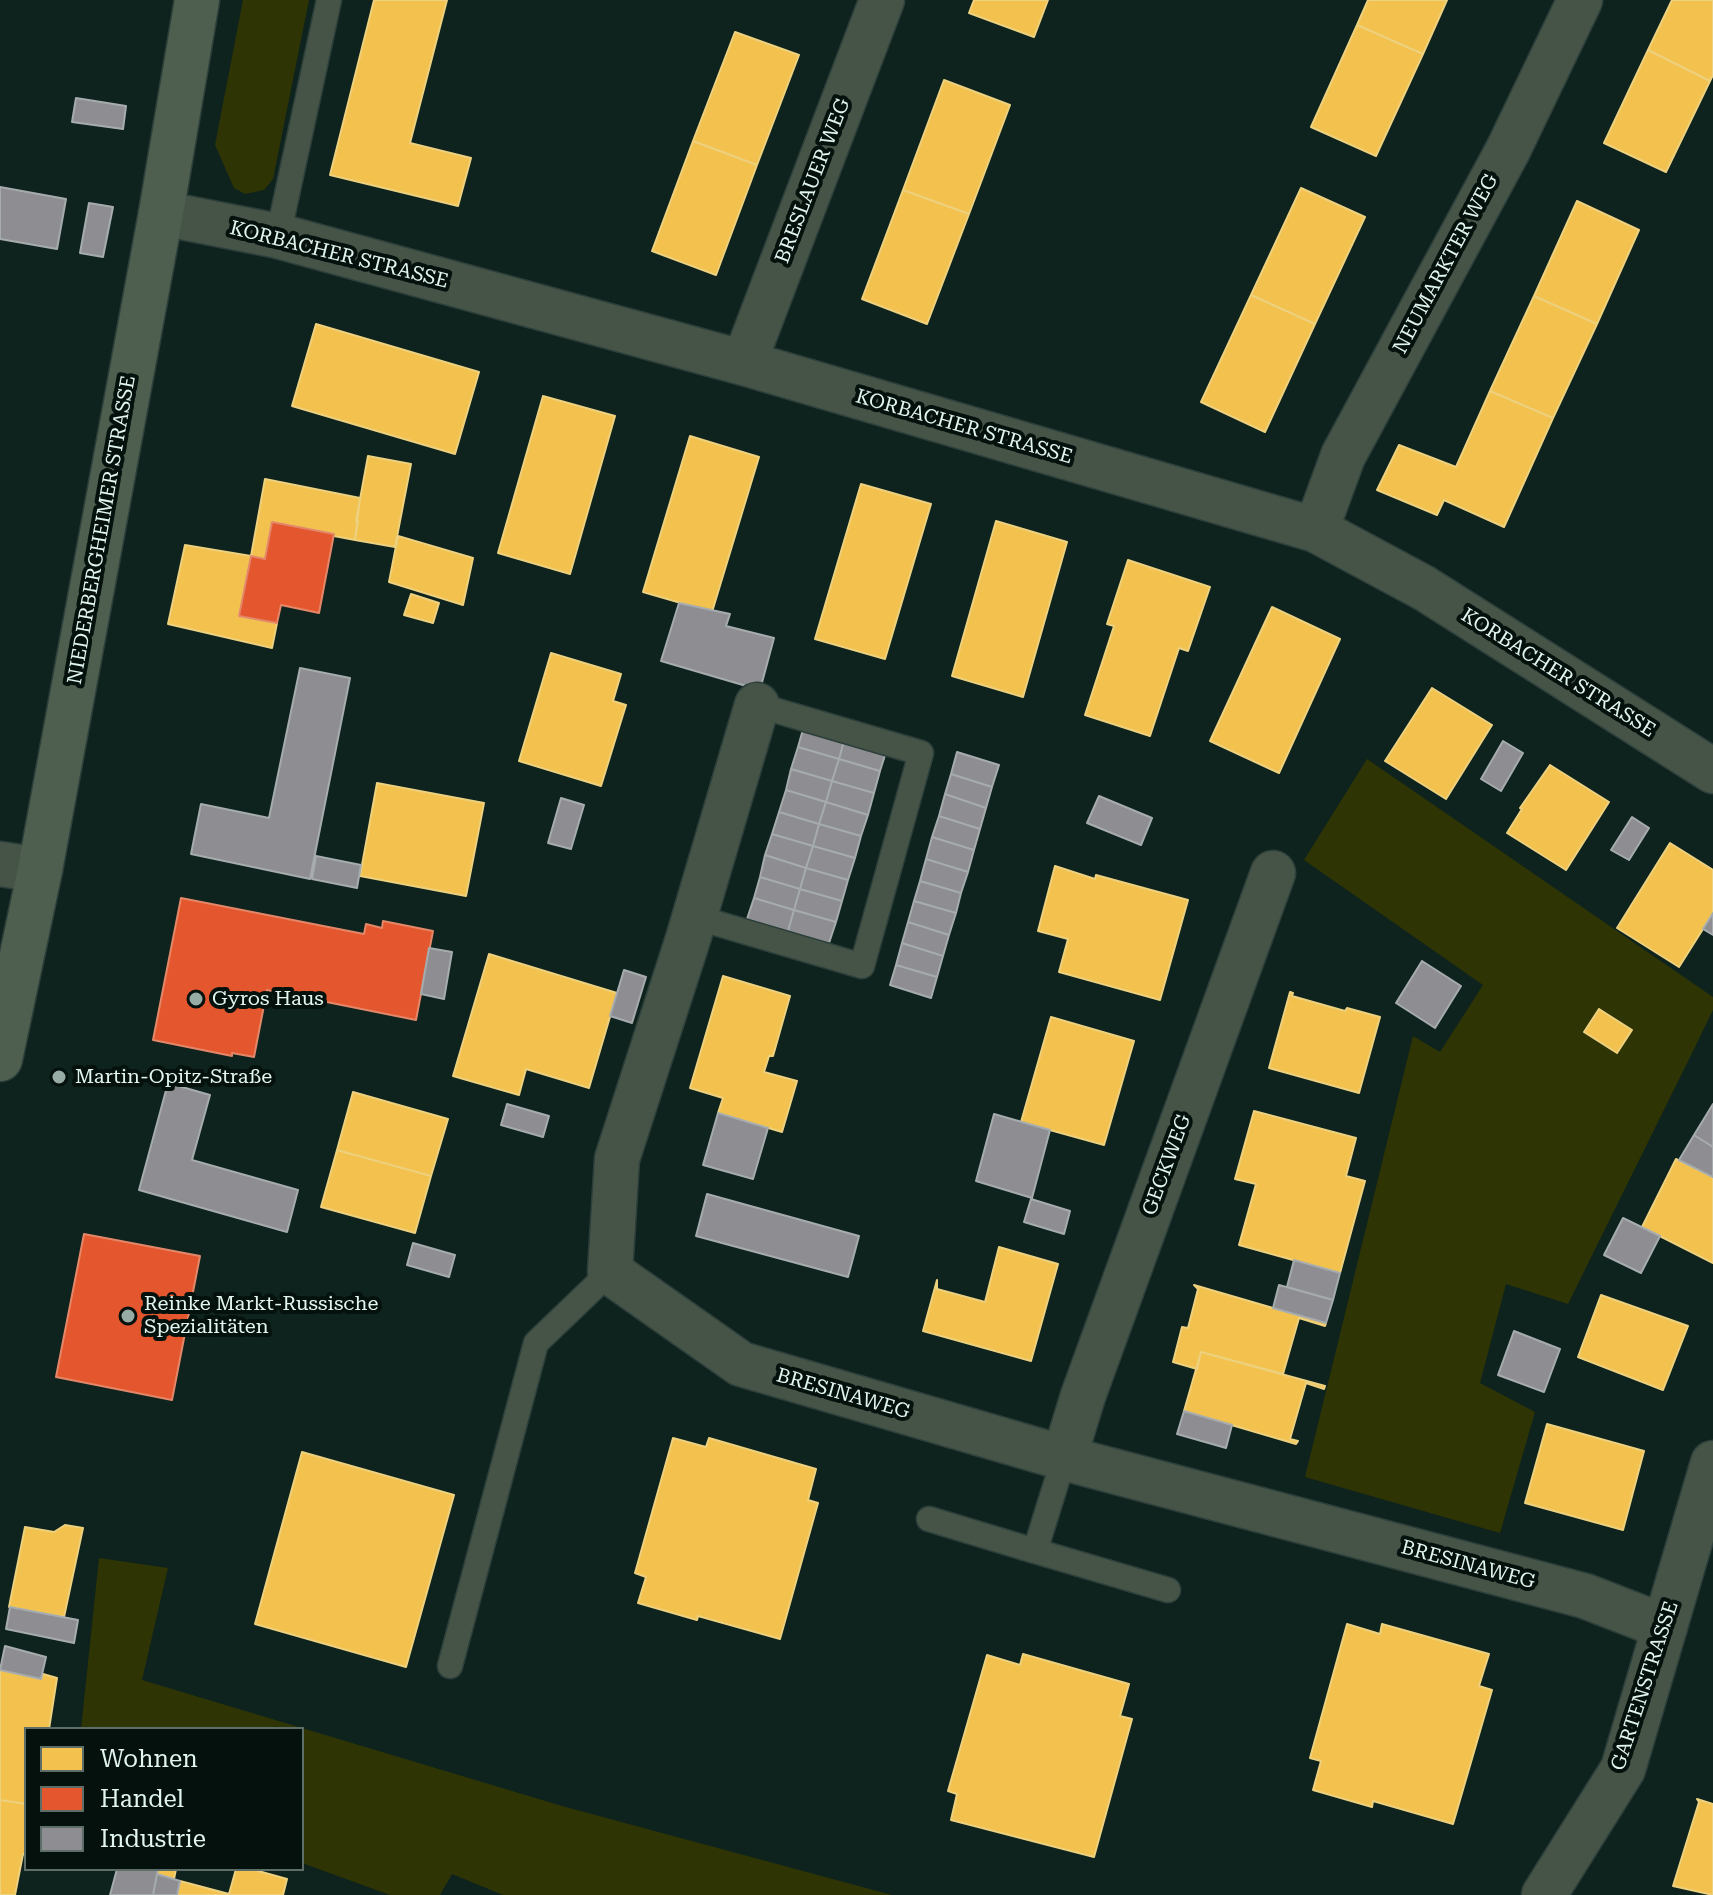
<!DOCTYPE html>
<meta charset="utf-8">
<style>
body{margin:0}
#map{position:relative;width:1713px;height:1895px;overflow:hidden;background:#0e231e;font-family:"Roboto Serif",serif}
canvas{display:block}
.legend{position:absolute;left:24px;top:1727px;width:280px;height:144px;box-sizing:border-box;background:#04110c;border:2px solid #5d6d67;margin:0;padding:10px 14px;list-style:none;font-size:24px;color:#e2f6ef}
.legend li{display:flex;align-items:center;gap:16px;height:40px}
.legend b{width:40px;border:2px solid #5d6d67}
</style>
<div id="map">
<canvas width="1713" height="1895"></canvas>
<ul class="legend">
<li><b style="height:22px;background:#f2c14e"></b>Wohnen</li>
<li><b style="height:22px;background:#e4572e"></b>Handel</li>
<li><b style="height:22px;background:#8d8d92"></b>Industrie</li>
</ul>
</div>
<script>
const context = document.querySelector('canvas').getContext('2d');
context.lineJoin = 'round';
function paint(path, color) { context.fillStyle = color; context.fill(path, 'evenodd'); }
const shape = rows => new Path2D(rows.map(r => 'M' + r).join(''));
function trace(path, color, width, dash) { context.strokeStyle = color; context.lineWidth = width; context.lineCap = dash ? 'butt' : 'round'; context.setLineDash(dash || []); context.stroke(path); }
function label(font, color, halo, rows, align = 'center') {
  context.font = font + ' "Roboto Serif",serif'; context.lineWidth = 8; context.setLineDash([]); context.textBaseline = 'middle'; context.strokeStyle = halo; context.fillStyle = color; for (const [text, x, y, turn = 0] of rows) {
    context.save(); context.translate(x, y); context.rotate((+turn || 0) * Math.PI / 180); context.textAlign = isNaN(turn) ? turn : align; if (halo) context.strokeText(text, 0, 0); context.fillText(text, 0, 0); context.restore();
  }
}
paint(shape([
 [243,0,309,0,273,179,264,190,245,194,234,188,215,145],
 [1367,759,1713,997,1713,1010,1695,1047,1568,1304,1506,1284,1480,1383,1535,1412,1500,1533,1305,1477,1413,1036,1440,1052,1483,985,1304,860],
 [99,1558,168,1568,142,1680,562,1806,892,1895,503,1895,452,1874,440,1895,390,1895,302,1863,302,1729,81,1729]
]), '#2e3404');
const homes = shape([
 [374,0,447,0,410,143,471,158,458,206,330,175,374,0],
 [974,0,1048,0,1034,37,969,13,974,0],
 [1368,0,1447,0,1423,54,1357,25,1368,0],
 [1672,0,1713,0,1713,75,1710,81,1648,50,1672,0],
 [1357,25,1423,54,1376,156,1311,127,1357,25],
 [735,32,799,55,757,165,693,141,735,32],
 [1648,50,1710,81,1666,172,1604,143,1648,50],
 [944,80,1010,105,969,214,903,190,944,80],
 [693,141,757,165,716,275,652,251,693,141],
 [1301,188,1365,217,1315,324,1251,295,1301,188],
 [903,190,969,214,927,324,862,299,903,190],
 [1577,201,1639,230,1597,324,1534,296,1577,201],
 [1251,295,1315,324,1265,432,1201,402,1251,295],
 [1534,296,1597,324,1553,418,1490,391,1534,296],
 [316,324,479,372,455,454,292,406,316,324],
 [1490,391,1553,418,1504,527,1444,500,1437,515,1377,490,1399,445,1456,467,1490,391],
 [543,396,615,416,570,574,498,553,543,396],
 [690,436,759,457,712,612,643,592,690,436],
 [368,456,411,464,395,547,355,540,358,521,356,521,368,456],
 [265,479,360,498,355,540,334,536,334,534,272,522,265,559,251,556,265,479],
 [861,484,931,504,885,659,815,639,861,484],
 [996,521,1067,542,1023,697,952,676,996,521],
 [398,536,473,558,463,605,389,582,398,536],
 [185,545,251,556,239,616,277,623,272,648,168,624,185,545],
 [1128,560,1210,587,1188,651,1179,648,1150,736,1085,715,1114,626,1107,624,1128,560],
 [411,594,439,603,433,623,404,615,411,594],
 [1272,607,1340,639,1279,773,1210,741,1272,607],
 [551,653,621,674,613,701,626,705,601,786,519,761,551,653],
 [1432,688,1492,725,1446,799,1385,761,1432,688],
 [1550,765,1609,802,1566,870,1507,833,1522,809,1520,808,1550,765],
 [377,783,484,803,466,896,360,876,377,783],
 [1670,843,1713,870,1713,913,1679,967,1617,928,1670,843],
 [1055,866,1095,879,1096,875,1188,900,1160,1000,1059,972,1068,939,1038,931,1055,866],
 [489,954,617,993,589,1088,526,1069,519,1095,453,1076,489,954],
 [723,976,790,996,773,1056,769,1056,764,1072,797,1081,782,1132,718,1113,723,1098,690,1088,723,976],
 [1290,992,1293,993,1292,996,1345,1011,1347,1008,1380,1017,1359,1093,1269,1068,1290,992],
 [1599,1009,1632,1030,1617,1053,1584,1032,1599,1009],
 [1051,1017,1134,1041,1104,1145,1021,1122,1051,1017],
 [353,1092,448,1119,431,1176,337,1150,353,1092],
 [1254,1111,1356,1138,1346,1176,1365,1181,1340,1273,1239,1245,1256,1184,1235,1179,1254,1111],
 [337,1150,431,1176,415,1233,321,1207,337,1150],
 [1676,1159,1713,1177,1713,1263,1642,1227,1676,1159],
 [999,1247,1058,1264,1031,1361,923,1331,937,1280,937,1289,985,1302,999,1247],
 [1194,1285,1273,1308,1326,1323,1325,1326,1299,1318,1283,1374,1201,1352,1197,1369,1173,1362,1182,1327,1188,1328,1198,1289,1194,1285],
 [1601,1295,1688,1326,1663,1390,1578,1357,1601,1295],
 [1201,1352,1325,1386,1324,1389,1306,1383,1290,1439,1298,1441,1296,1444,1184,1411,1201,1352],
 [1547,1424,1644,1451,1623,1530,1525,1503,1547,1424],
 [673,1438,706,1447,709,1438,816,1469,808,1500,818,1503,780,1639,698,1616,697,1620,638,1603,646,1577,635,1573,673,1438],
 [302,1452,454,1495,406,1667,255,1624,302,1452],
 [65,1525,83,1528,64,1617,9,1607,25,1527,54,1532,65,1525],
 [1347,1624,1380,1634,1382,1624,1489,1654,1479,1686,1492,1690,1453,1824,1373,1801,1372,1807,1313,1790,1321,1761,1310,1758,1347,1624],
 [1023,1654,1129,1684,1120,1716,1132,1719,1094,1857,951,1820,957,1794,948,1791,987,1655,1020,1665,1023,1654],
 [0,1670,41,1679,43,1674,57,1678,49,1729,26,1729,26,1804,0,1800,0,1670],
 [1697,1799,1713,1804,1713,1895,1673,1886,1699,1802,1697,1799],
 [0,1800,26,1804,26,1855,23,1854,15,1895,0,1895,0,1800],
 [158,1869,176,1869,174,1879,157,1874,158,1869],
 [236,1869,251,1869,287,1879,283,1895,177,1895,180,1881,229,1894,236,1869]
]);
paint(homes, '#f2c14e');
trace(homes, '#edd17e', 2);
const shops = shape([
 [272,522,334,534,319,613,281,605,277,623,239,616,251,556,265,559,272,522],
 [181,898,364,934,366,924,382,928,383,921,433,931,416,1020,267,990,254,1057,232,1053,232,1056,153,1040,181,898],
 [84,1234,200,1256,172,1400,56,1377,84,1234]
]);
paint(shops, '#e4572e');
trace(shops, '#e38768', 2);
const industry = shape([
 [76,98,126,106,123,129,72,122,76,98],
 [0,187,66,199,57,249,0,239,0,187],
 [89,203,113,207,103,257,80,253,89,203],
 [679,603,730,614,726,626,774,638,760,690,661,661,679,603],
 [300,668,350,678,310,879,191,854,201,804,269,818,300,668],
 [804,726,845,737,839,759,798,747,804,726],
 [845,737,887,749,880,771,839,759,845,737],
 [1503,741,1523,753,1501,791,1481,779,1503,741],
 [798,747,839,759,832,781,791,769,798,747],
 [957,752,999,765,992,787,951,774,957,752],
 [839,759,880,771,874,793,832,781,839,759],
 [791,769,832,781,826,802,786,790,791,769],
 [951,774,992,787,986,808,945,794,951,774],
 [832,781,874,793,868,815,826,802,832,781],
 [786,790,826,802,819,824,779,812,786,790],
 [945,794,986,808,980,829,939,816,945,794],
 [1099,796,1152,818,1141,845,1087,823,1099,796],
 [561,798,584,805,571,849,548,843,561,798],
 [826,802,868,815,861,836,819,824,826,802],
 [779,812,819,824,813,846,772,834,779,812],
 [939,816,980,829,974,850,932,837,939,816],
 [1632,817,1649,828,1629,860,1611,850,1632,817],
 [819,824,861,836,855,858,813,846,819,824],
 [772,834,813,846,806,868,765,855,772,834],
 [932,837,974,850,968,872,926,859,932,837],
 [813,846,855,858,848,880,806,868,813,846],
 [765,855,806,868,800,889,760,877,765,855],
 [316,856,361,865,357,888,312,879,316,856],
 [926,859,968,872,961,893,920,881,926,859],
 [806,868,848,880,842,901,800,889,806,868],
 [760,877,800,889,794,910,754,898,760,877],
 [920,881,961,893,956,913,914,901,920,881],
 [800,889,842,901,836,922,794,910,800,889],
 [754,898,794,910,788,931,747,919,754,898],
 [914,901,956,913,949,935,908,922,914,901],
 [794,910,836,922,829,943,788,931,794,910],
 [1713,913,1713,935,1703,929,1713,913],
 [908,922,949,935,943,956,902,943,908,922],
 [902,943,943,956,937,977,896,965,902,943],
 [429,948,452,952,444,999,421,994,429,948],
 [1422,961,1461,986,1435,1028,1396,1003,1422,961],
 [896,965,937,977,931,998,890,985,896,965],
 [624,970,646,977,632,1023,610,1016,624,970],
 [168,1083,210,1095,192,1160,298,1190,287,1232,139,1190,168,1083],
 [507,1104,549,1116,543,1137,501,1125,507,1104],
 [1713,1104,1713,1147,1694,1135,1713,1104],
 [718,1113,768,1128,753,1179,703,1165,718,1113],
 [994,1114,1050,1130,1032,1198,976,1181,994,1114],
 [1694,1135,1713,1147,1713,1177,1679,1160,1694,1135],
 [707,1194,859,1236,848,1277,696,1236,707,1194],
 [1031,1199,1070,1211,1064,1234,1024,1222,1031,1199],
 [1623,1218,1660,1236,1641,1273,1604,1255,1623,1218],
 [413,1243,455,1255,449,1277,407,1265,413,1243],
 [1294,1260,1340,1273,1333,1300,1287,1287,1294,1260],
 [1279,1285,1333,1300,1326,1323,1273,1308,1279,1285],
 [1514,1331,1560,1349,1544,1392,1498,1375,1514,1331],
 [1184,1411,1232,1425,1226,1448,1177,1434,1184,1411],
 [10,1607,78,1620,74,1643,6,1629,10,1607],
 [5,1646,46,1657,41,1679,0,1670,5,1646],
 [117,1869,158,1869,153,1895,110,1895,117,1869],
 [157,1874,180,1881,177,1895,153,1895,157,1874]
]);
paint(industry, '#8d8d92');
trace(industry, '#a6acae', 2);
const service = shape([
 [278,236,329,0],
 [695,917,862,966,921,753,757,705],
 [1064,1458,1035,1551,1168,1590],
 [929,1519,1035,1551],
 [450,1666,536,1343,610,1272]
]);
const minor = shape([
 [161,213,278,236,744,363,1316,530,1424,588,1713,771],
 [744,363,882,0],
 [1316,530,1343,456,1508,150,1580,0],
 [757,705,688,939,617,1159,610,1272,741,1364,1064,1458,1585,1596,1665,1627],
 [0,864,40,870],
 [1064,1458,1083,1396,1273,873],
 [1544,1895,1623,1769,1713,1463]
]);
const secondary = shape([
 [0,1059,40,870,161,213,197,0]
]);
trace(service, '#2d3f3a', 27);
trace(minor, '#2d3f3a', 47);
trace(secondary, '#2d3f3a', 47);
trace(service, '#465448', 24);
trace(minor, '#465448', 44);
trace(secondary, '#4e5e4f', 44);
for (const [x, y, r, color] of [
 [196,999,8,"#98aca6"],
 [59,1077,8,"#98aca6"],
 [128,1316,8,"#98aca6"]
]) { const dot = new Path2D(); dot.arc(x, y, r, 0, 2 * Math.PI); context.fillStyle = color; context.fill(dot); trace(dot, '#04110c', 3); }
label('20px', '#e2f6ef', '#04110c', [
 ["BRESLAUER WEG",813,181,-69],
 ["KORBACHER STRASSE",339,255,14],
 ["NEUMARKTER WEG",1446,264,-62],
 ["KORBACHER STRASSE",964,427,16],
 ["NIEDERBERGHEIMER STRASSE",102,530,-80],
 ["KORBACHER STRASSE",1558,673,32],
 ["GECKWEG",1167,1165,-70],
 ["BRESINAWEG",843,1394,16],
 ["BRESINAWEG",1468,1565,15],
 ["GARTENSTRASSE",1645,1686,-72]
]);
label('20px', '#e2f6ef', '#04110c', [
 ["Gyros Haus",212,999],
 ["Martin-Opitz-Straße",75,1077],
 ["Reinke Markt-Russische",144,1304],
 ["Spezialitäten",144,1327]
], 'left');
</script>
